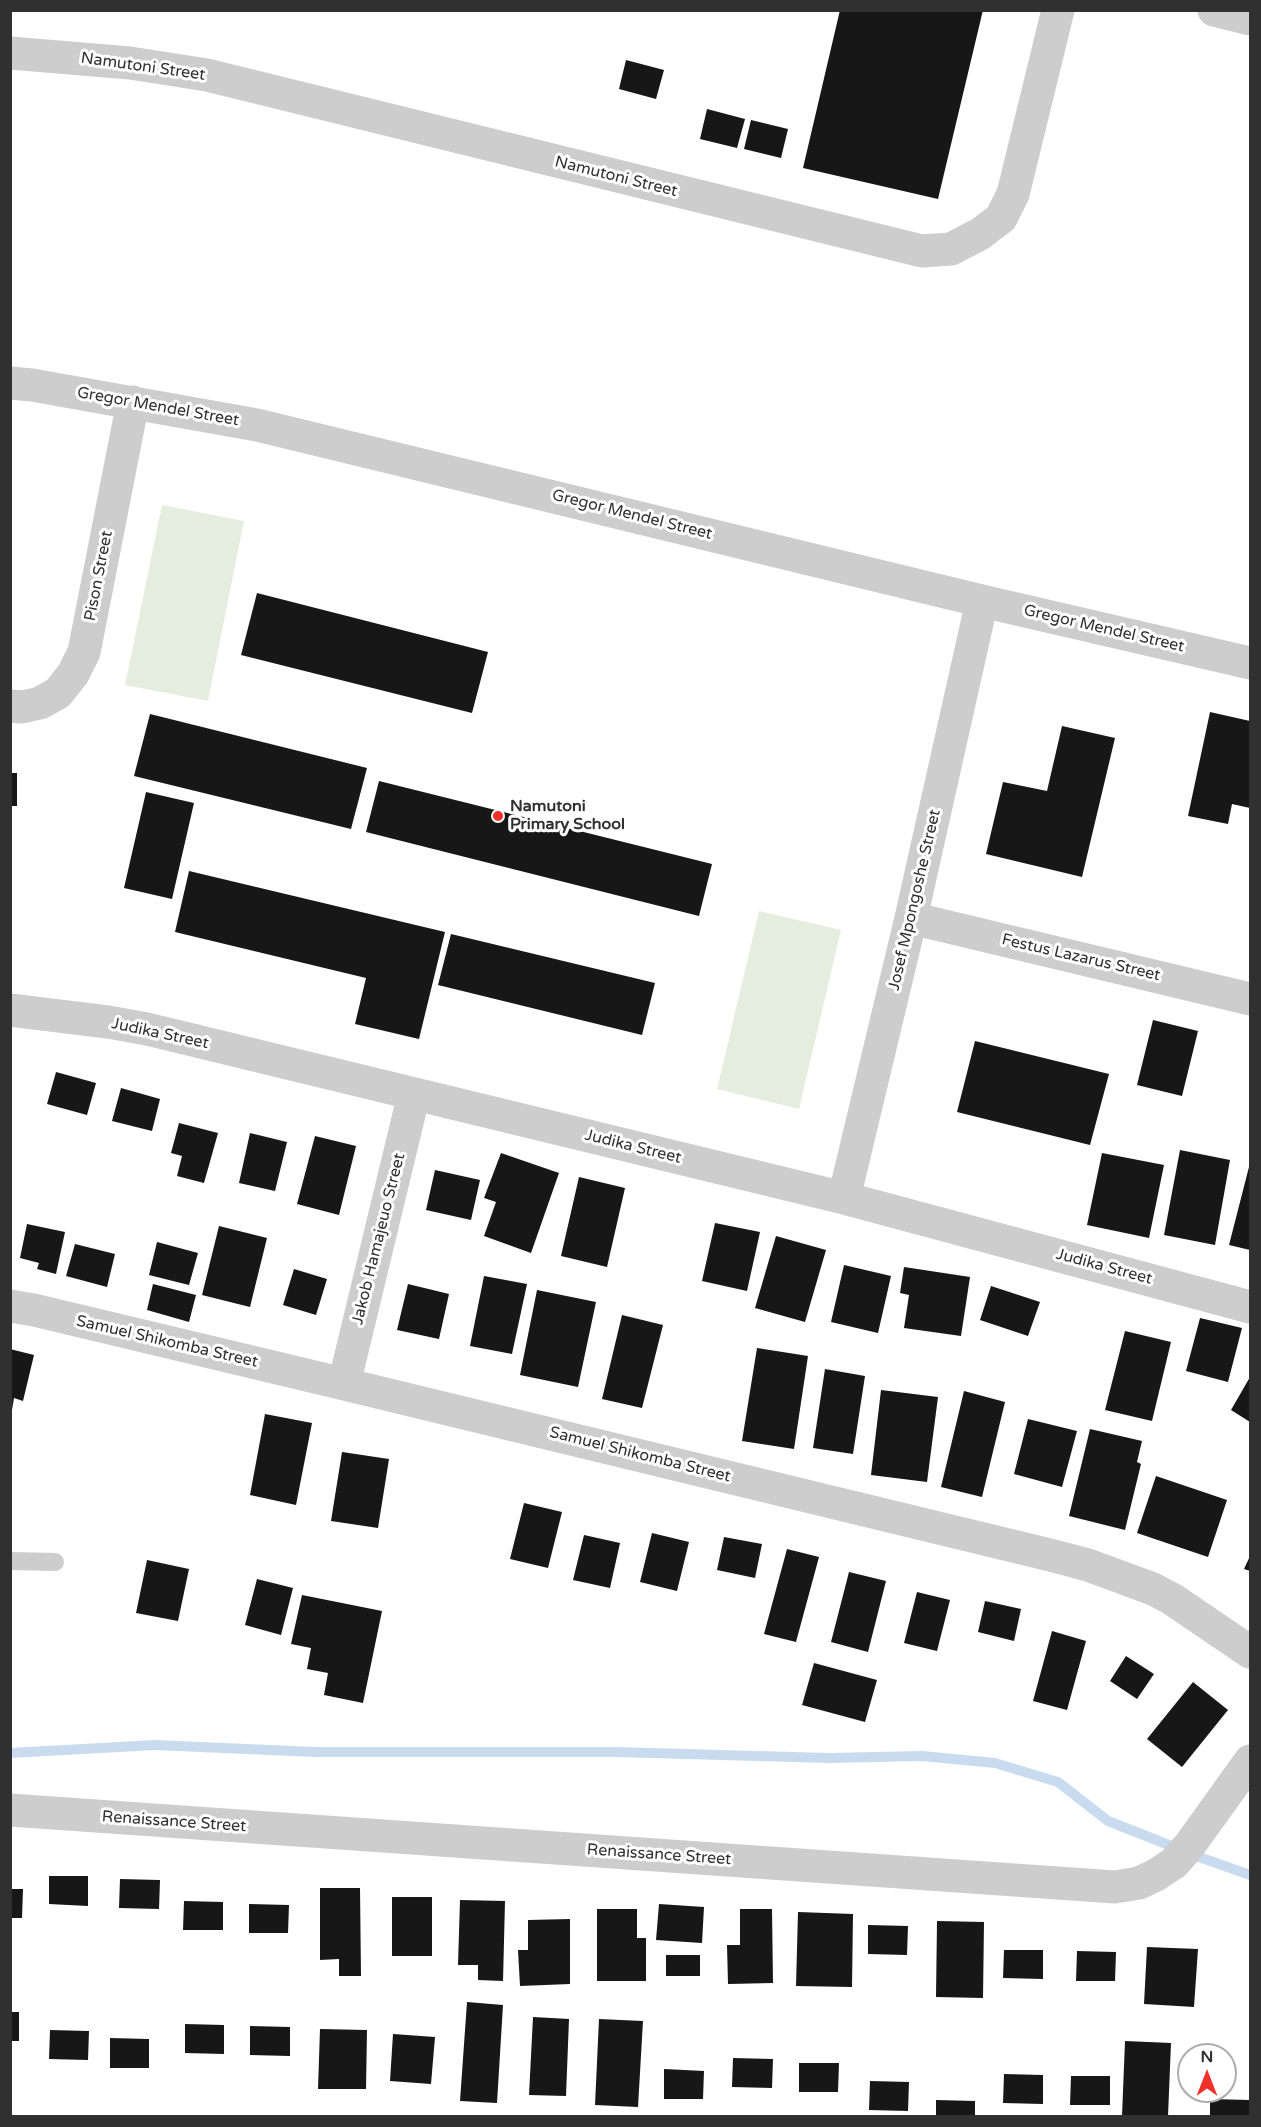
<!DOCTYPE html>
<style>
body{margin:0}
#map{position:relative;width:1261px;height:2127px;overflow:hidden;background:#fff;font-family:"Varela Round",sans-serif}
canvas{display:block}
.frame{position:absolute;inset:0;border:12px solid #303030;pointer-events:none}
.north{position:absolute;left:1177px;top:2043px;width:60px;height:60px;box-sizing:border-box;background:#fff;border:2px solid #acacac;border-radius:50%;rotate:0deg;font-size:16px;font-weight:700;line-height:24px;text-align:center;color:#303030}
.north::after{content:'';display:block;margin:auto;width:21px;height:27px;background:#f13029;clip-path:polygon(50% 0,100% 100%,50% 72%,0 100%)}
</style>
<div id="map">
<canvas width="1261" height="2127"></canvas>
<div class="frame"></div>
<div class="north">N</div>
</div>
<script>
const context = document.querySelector('canvas').getContext('2d');
context.lineJoin = 'round';
function paint(path, color) { context.fillStyle = color; context.fill(path, 'evenodd'); }
const shape = rows => new Path2D(rows.map(r => 'M' + r).join(''));
function trace(path, color, width, dash) { context.strokeStyle = color; context.lineWidth = width; context.lineCap = dash ? 'butt' : 'round'; context.setLineDash(dash || []); context.stroke(path); }
function label(font, color, halo, rows, align = 'center') {
  context.font = font + ' "Varela Round",sans-serif'; context.lineWidth = 6; context.setLineDash([]); context.textBaseline = 'middle'; context.strokeStyle = halo; context.fillStyle = color; for (const [text, x, y, turn = 0] of rows) {
    context.save(); context.translate(x, y); context.rotate((+turn || 0) * Math.PI / 180); context.textAlign = isNaN(turn) ? turn : align; if (halo) context.strokeText(text, 0, 0); context.fillText(text, 0, 0); context.restore();
  }
}
paint(shape([
 [162,505,244,521,208,701,125,685],
 [759,911,841,930,799,1109,717,1089]
]), '#e5eede');
trace(shape([
 [10,1753,155,1745,315,1752,615,1752,829,1758,922,1756,995,1763,1058,1782,1108,1821,1202,1858,1250,1875]
]), '#c9dcef', 10);
paint(shape([
 [840,10,983,10,938,199,803,168],
 [626,60,664,70,656,99,619,89],
 [707,109,745,119,737,148,700,139],
 [751,120,788,129,781,158,744,149],
 [257,593,488,652,472,713,241,655],
 [1210,712,1250,721,1250,808,1232,804,1228,824,1188,816],
 [150,714,367,768,351,829,134,776],
 [1062,726,1115,738,1082,877,986,854,1003,782,1047,791],
 [10,773,17,773,17,806,10,806],
 [379,781,712,864,699,916,366,832],
 [146,792,194,803,172,899,124,888],
 [189,871,445,932,419,1039,355,1024,366,978,175,932],
 [451,934,655,983,642,1035,438,985],
 [1153,1020,1198,1031,1182,1096,1137,1085],
 [975,1041,1109,1074,1090,1145,957,1112],
 [56,1072,96,1083,87,1115,47,1104],
 [121,1088,160,1099,152,1131,112,1121],
 [179,1123,218,1133,204,1183,177,1176,182,1156,171,1153],
 [250,1133,287,1142,275,1191,239,1183],
 [315,1136,356,1146,339,1215,297,1204],
 [1180,1150,1230,1160,1215,1245,1164,1235],
 [501,1153,559,1173,531,1253,484,1236,496,1202,484,1198],
 [1102,1153,1164,1165,1149,1238,1087,1225],
 [1250,1163,1250,1250,1229,1245],
 [435,1170,480,1180,471,1220,426,1210],
 [579,1177,625,1188,607,1267,561,1256],
 [715,1223,760,1232,747,1291,702,1281],
 [27,1224,65,1232,56,1274,37,1269,39,1263,20,1258],
 [219,1226,267,1238,250,1307,202,1295],
 [776,1236,826,1250,805,1322,755,1308],
 [157,1242,198,1253,189,1285,149,1275],
 [75,1244,115,1254,107,1287,66,1276],
 [844,1265,891,1276,878,1333,831,1322],
 [904,1267,970,1277,961,1336,904,1328,909,1295,900,1293],
 [294,1269,327,1279,316,1315,283,1305],
 [484,1276,527,1284,512,1354,470,1346],
 [153,1284,196,1295,189,1322,147,1310],
 [408,1284,449,1294,439,1339,397,1330],
 [991,1286,1040,1302,1028,1336,980,1320],
 [537,1290,596,1302,578,1387,520,1375],
 [622,1315,663,1325,642,1408,602,1399],
 [1200,1318,1242,1328,1228,1382,1186,1371],
 [1125,1331,1171,1342,1152,1421,1105,1410],
 [757,1348,808,1356,794,1449,742,1441],
 [10,1349,34,1355,23,1401,14,1398,12,1410],
 [825,1369,865,1376,853,1454,813,1448],
 [1250,1377,1250,1422,1231,1410],
 [881,1390,938,1397,927,1482,871,1475],
 [964,1391,1005,1402,982,1497,941,1487],
 [265,1414,312,1423,296,1505,250,1495],
 [1028,1419,1077,1431,1062,1487,1014,1474],
 [1090,1429,1142,1441,1137,1462,1141,1464,1125,1530,1069,1516],
 [342,1452,389,1459,378,1528,331,1521],
 [1156,1476,1227,1500,1208,1557,1137,1533],
 [524,1503,562,1512,548,1568,510,1559],
 [652,1533,689,1542,677,1591,640,1582],
 [584,1535,620,1543,610,1588,573,1580],
 [724,1537,762,1544,755,1578,717,1570],
 [787,1549,819,1557,796,1642,764,1634],
 [1250,1556,1250,1571,1244,1569],
 [147,1560,189,1569,178,1621,136,1613],
 [849,1572,886,1581,868,1652,831,1642],
 [257,1579,293,1588,281,1635,245,1625],
 [917,1592,950,1600,937,1651,904,1643],
 [302,1595,382,1611,363,1703,324,1695,328,1673,307,1669,311,1648,291,1644],
 [985,1601,1021,1609,1014,1641,978,1632],
 [1052,1631,1086,1641,1067,1710,1033,1701],
 [1126,1656,1154,1674,1137,1699,1110,1681],
 [814,1663,877,1680,865,1722,802,1705],
 [1193,1682,1228,1710,1182,1767,1147,1739],
 [49,1876,88,1876,88,1906,49,1904],
 [120,1879,160,1880,159,1909,119,1908],
 [320,1888,360,1888,361,1976,339,1976,339,1959,320,1960],
 [10,1889,23,1889,22,1918,10,1918],
 [392,1897,432,1897,432,1956,392,1956],
 [460,1900,505,1901,503,1981,478,1980,478,1965,458,1965],
 [184,1901,223,1902,223,1930,183,1930],
 [249,1904,289,1905,288,1933,249,1933],
 [659,1904,704,1907,702,1943,656,1940],
 [597,1909,637,1909,637,1938,646,1938,646,1981,597,1981],
 [740,1909,772,1909,773,1983,728,1984,727,1945,740,1945],
 [798,1912,853,1914,852,1987,796,1986],
 [570,1919,570,1984,520,1986,518,1950,528,1950,528,1920],
 [937,1921,984,1922,983,1998,936,1997],
 [868,1925,908,1926,907,1955,868,1954],
 [1147,1947,1198,1949,1194,2007,1144,2004],
 [1004,1950,1043,1950,1043,1979,1003,1978],
 [1077,1951,1116,1952,1115,1981,1076,1981],
 [666,1955,700,1955,700,1976,666,1976],
 [467,2002,503,2005,497,2103,460,2101],
 [10,2012,19,2012,19,2041,10,2041],
 [533,2017,569,2019,566,2096,529,2095],
 [599,2019,643,2021,638,2107,595,2105],
 [185,2024,224,2025,224,2054,185,2053],
 [250,2026,290,2027,290,2056,250,2055],
 [320,2029,367,2030,366,2089,318,2089],
 [50,2030,89,2031,88,2060,49,2059],
 [393,2034,435,2037,431,2084,390,2081],
 [110,2038,149,2039,149,2068,110,2068],
 [1125,2041,1171,2043,1168,2116,1122,2116],
 [733,2058,773,2059,772,2088,732,2087],
 [799,2063,839,2063,838,2092,799,2092],
 [664,2069,704,2071,703,2099,664,2099],
 [1004,2074,1043,2075,1043,2104,1003,2103],
 [1071,2076,1110,2076,1110,2105,1070,2105],
 [870,2081,909,2082,908,2111,869,2110],
 [1210,2099,1250,2100,1250,2116,1210,2116],
 [936,2100,975,2101,975,2116,936,2116]
]), '#171717');
trace(shape([
 [10,1561,55,1562]
]), '#cdcdcd', 18);
trace(shape([
 [1214,10,1250,19],
 [10,53,130,63,207,75,922,251,951,249,980,234,1001,218,1013,194,1058,10],
 [10,383,32,385,257,425,982,601,1250,663],
 [10,706,22,707,40,703,58,693,73,674,84,652,133,402],
 [911,918,1250,999],
 [10,1010,108,1022,147,1029,844,1198,1250,1307],
 [844,1198,911,918,982,601],
 [10,1306,34,1310,344,1384,1050,1555,1088,1565,1153,1589,1172,1599,1250,1652],
 [344,1384,414,1094],
 [10,1810,1115,1887,1139,1883,1156,1875,1174,1863,1189,1846,1250,1761]
]), '#cdcdcd', 33);
for (const [x, y, r, color] of [
 [498,816,6,"#f13029"]
]) { const dot = new Path2D(); dot.arc(x, y, r, 0, 2 * Math.PI); context.fillStyle = color; context.fill(dot); trace(dot, '#fff', 2); }
label('16px', '#303030', '#fff', [
 ["Namutoni Street",143,67,8],
 ["Namutoni Street",616,177,14],
 ["Gregor Mendel Street",158,407,10],
 ["Gregor Mendel Street",632,515,14],
 ["Pison Street",99,576,-79],
 ["Gregor Mendel Street",1104,629,13],
 ["Josef Mpongoshe Street",915,900,-77],
 ["Festus Lazarus Street",1081,958,13],
 ["Judika Street",160,1034,12],
 ["Judika Street",633,1147,14],
 ["Jakob Hamajeuo Street",379,1239,-76],
 ["Judika Street",1104,1267,15],
 ["Samuel Shikomba Street",167,1342,13],
 ["Samuel Shikomba Street",640,1455,14],
 ["Renaissance Street",174,1822,4],
 ["Renaissance Street",659,1855,4]
]);
label('bold 16px', '#303030', '#fff', [
 ["Namutoni",510,807],
 ["Primary School",510,825]
], 'left');
</script>
